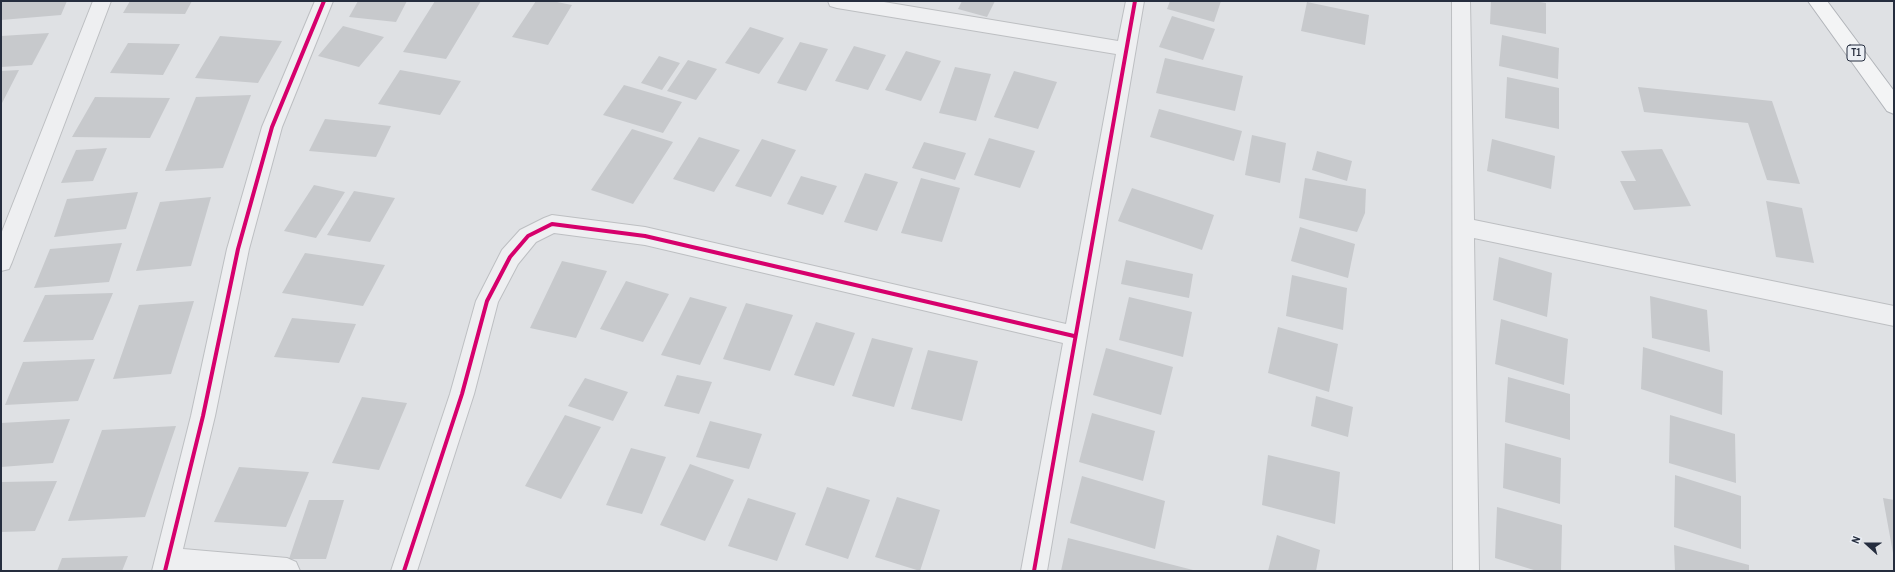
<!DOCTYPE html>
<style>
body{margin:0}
#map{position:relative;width:1895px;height:572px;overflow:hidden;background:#dfe1e4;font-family:"Archivo Narrow",sans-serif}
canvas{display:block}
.frame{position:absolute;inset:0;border:2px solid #252d3e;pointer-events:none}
.north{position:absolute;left:1847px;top:524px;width:40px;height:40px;-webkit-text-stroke:3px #ebeff5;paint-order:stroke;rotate:291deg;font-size:11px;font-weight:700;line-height:16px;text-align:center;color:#252d3e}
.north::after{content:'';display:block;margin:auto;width:14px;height:18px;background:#252d3e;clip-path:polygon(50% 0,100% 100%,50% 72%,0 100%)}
</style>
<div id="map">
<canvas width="1895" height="572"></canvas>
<div class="frame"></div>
<div class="north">N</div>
</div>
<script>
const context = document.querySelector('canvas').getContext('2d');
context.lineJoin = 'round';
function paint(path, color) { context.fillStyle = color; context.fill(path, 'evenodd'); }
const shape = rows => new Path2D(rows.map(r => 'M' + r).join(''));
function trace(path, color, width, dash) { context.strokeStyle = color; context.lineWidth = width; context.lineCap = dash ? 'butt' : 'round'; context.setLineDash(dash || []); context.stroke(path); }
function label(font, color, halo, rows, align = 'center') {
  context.font = font + ' "Archivo Narrow",sans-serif'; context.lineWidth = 3; context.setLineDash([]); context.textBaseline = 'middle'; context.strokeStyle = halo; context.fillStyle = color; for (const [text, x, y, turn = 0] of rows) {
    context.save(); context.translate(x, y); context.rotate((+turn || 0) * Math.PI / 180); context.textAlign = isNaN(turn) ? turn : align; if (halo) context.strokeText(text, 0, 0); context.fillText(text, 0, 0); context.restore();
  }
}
paint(shape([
 [1,1,67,1,61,15,1,20],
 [130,1,192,1,185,14,123,13],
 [358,1,407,1,396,22,349,17],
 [435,1,481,1,446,59,403,52],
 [536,1,552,1,572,5,548,45,512,37],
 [962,1,995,1,987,17,958,9],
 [1170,1,1221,1,1214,22,1167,9],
 [1491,1,1534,1,1546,3,1546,34,1490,24],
 [1307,2,1369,15,1365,45,1301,31],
 [1172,16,1215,29,1203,60,1159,47],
 [343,26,384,37,359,67,318,56],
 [750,27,784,38,759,74,725,63],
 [49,33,32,65,1,67,1,36],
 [1502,35,1559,48,1558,79,1499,66],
 [220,36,282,41,258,83,195,78],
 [800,42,828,49,806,91,777,83],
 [128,43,180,44,163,75,110,73],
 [854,46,886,55,868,90,835,81],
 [906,51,941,61,921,101,885,90],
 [659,56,680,63,662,90,641,83],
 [1165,58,1243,76,1235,111,1156,93],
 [688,60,717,69,696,100,667,91],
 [955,67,991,74,976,121,939,113],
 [19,70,1,105,1,71],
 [400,70,461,81,440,115,378,104],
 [1014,71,1057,82,1038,129,994,117],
 [1507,77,1559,88,1559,129,1505,118],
 [624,85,682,102,663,133,603,115],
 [1638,87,1772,101,1800,184,1767,180,1748,123,1644,112],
 [251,95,223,168,165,171,196,97],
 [95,97,170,98,150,138,72,137],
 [1159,109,1242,131,1234,161,1150,137],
 [325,119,391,126,376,157,309,151],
 [632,129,673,142,633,204,591,190],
 [1252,135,1286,143,1280,183,1245,175],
 [699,137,740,150,714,192,673,179],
 [989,138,1035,151,1020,188,974,175],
 [762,139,796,150,771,197,735,186],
 [1492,139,1555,156,1551,189,1487,171],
 [924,142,966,153,955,180,912,168],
 [107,148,93,181,61,183,76,150],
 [1662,149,1691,206,1634,210,1620,181,1636,181,1621,151],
 [1317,151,1352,161,1347,181,1312,170],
 [865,173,898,182,877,231,844,222],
 [801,176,837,186,823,215,787,204],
 [921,178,960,188,942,242,901,233],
 [1305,178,1366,189,1365,213,1357,232,1299,218],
 [314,185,345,192,316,238,284,231],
 [1132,188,1214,215,1202,250,1118,221],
 [354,191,395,198,370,242,327,235],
 [138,192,126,229,54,237,67,199],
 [211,197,191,266,136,271,160,202],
 [1766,201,1802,208,1814,263,1776,257],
 [1300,227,1355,244,1348,278,1291,261],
 [122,243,109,282,34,288,50,249],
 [305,253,385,265,363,306,282,293],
 [1499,257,1552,273,1547,317,1493,300],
 [1126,260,1193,274,1189,298,1121,284],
 [562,261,607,271,576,338,530,328],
 [1292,275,1347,288,1343,330,1286,316],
 [626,281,669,294,643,342,600,329],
 [113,293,93,340,23,342,45,295],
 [1650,296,1707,310,1710,352,1652,338],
 [690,297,727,307,700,365,661,355],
 [1129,297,1192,312,1183,357,1119,340],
 [194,301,171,374,113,379,139,305],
 [746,303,793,315,770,371,723,359],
 [292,318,356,324,339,363,274,357],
 [1501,319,1568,339,1564,385,1495,364],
 [816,322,855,333,834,386,794,375],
 [1278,327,1338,344,1329,392,1268,373],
 [872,338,913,348,894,407,852,396],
 [1643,347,1723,371,1722,415,1641,389],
 [1106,348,1173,367,1161,415,1093,395],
 [928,350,978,361,962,421,911,409],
 [95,359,78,401,5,405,23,362],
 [677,375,712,382,699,414,664,406],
 [1508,377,1570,394,1570,440,1505,422],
 [585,378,628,392,613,421,568,406],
 [1316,396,1353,407,1348,437,1311,426],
 [362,397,407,403,379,470,332,463],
 [1092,413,1155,431,1143,481,1079,462],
 [565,415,601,427,561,499,525,486],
 [1670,415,1735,434,1736,483,1669,463],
 [70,419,53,463,1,467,1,423],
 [710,421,762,434,749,469,696,457],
 [176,426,145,517,68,521,102,430],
 [1505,443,1561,458,1560,504,1503,488],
 [631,448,666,457,642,514,606,505],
 [1268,455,1340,472,1335,524,1262,505],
 [690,464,734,480,705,541,660,525],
 [239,467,309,472,286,527,214,522],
 [1675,475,1741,496,1741,549,1674,527],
 [1082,476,1165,501,1155,549,1070,523],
 [57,481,35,531,1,532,1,482],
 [827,487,870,500,848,559,805,545],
 [897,497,940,510,920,571,875,557],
 [748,498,796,513,777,561,728,546],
 [1883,498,1894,500,1894,553,1893,553],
 [309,500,344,500,326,559,289,559],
 [1497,507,1562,525,1561,571,1537,571,1495,558],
 [1277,535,1320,550,1316,571,1268,571],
 [1068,538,1193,570,1193,571,1061,571],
 [1674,545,1749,565,1749,571,1675,571],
 [128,556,122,571,57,571,62,558]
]), '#c7c9cc');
const street = shape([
 [93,1,111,1,12,262,9,269,1,271,1,234,93,1],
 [315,1,333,1,282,127,249,249,215,416,183,549,287,558,296,562,300,571,152,571,191,416,227,249,262,127,315,1],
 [828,1,878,1,1118,41,1126,1,1144,1,1047,571,1021,571,1063,343,645,245,554,233,536,242,518,264,498,302,474,394,417,571,391,571,450,394,476,301,502,250,520,230,544,218,552,215,645,227,1066,324,1116,54,837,8,830,6,828,1],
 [1452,1,1470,1,1474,220,1894,306,1894,326,1474,238,1479,571,1453,571,1452,1]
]);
const highway = shape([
 [1808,1,1827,1,1894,91,1894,114,1887,111,1808,1]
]);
trace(street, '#bdbfc2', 2);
trace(highway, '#b1b4b9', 2);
paint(street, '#eeeff1');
paint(highway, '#f3f4f5');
trace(shape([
 [165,571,203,416,238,249,272,127,324,1],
 [404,571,462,394,487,301,510,257,528,236,552,224,645,236,1074,336],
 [1034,571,1135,1]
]), '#d6006c', 4);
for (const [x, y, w] of [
 [1856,53,18]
]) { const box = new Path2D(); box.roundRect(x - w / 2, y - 8, w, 16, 3); context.fillStyle = '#ebeff5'; context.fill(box); trace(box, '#252d3e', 1); }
label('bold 10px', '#252d3e', null, [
 ["T1",1856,53]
]);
</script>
